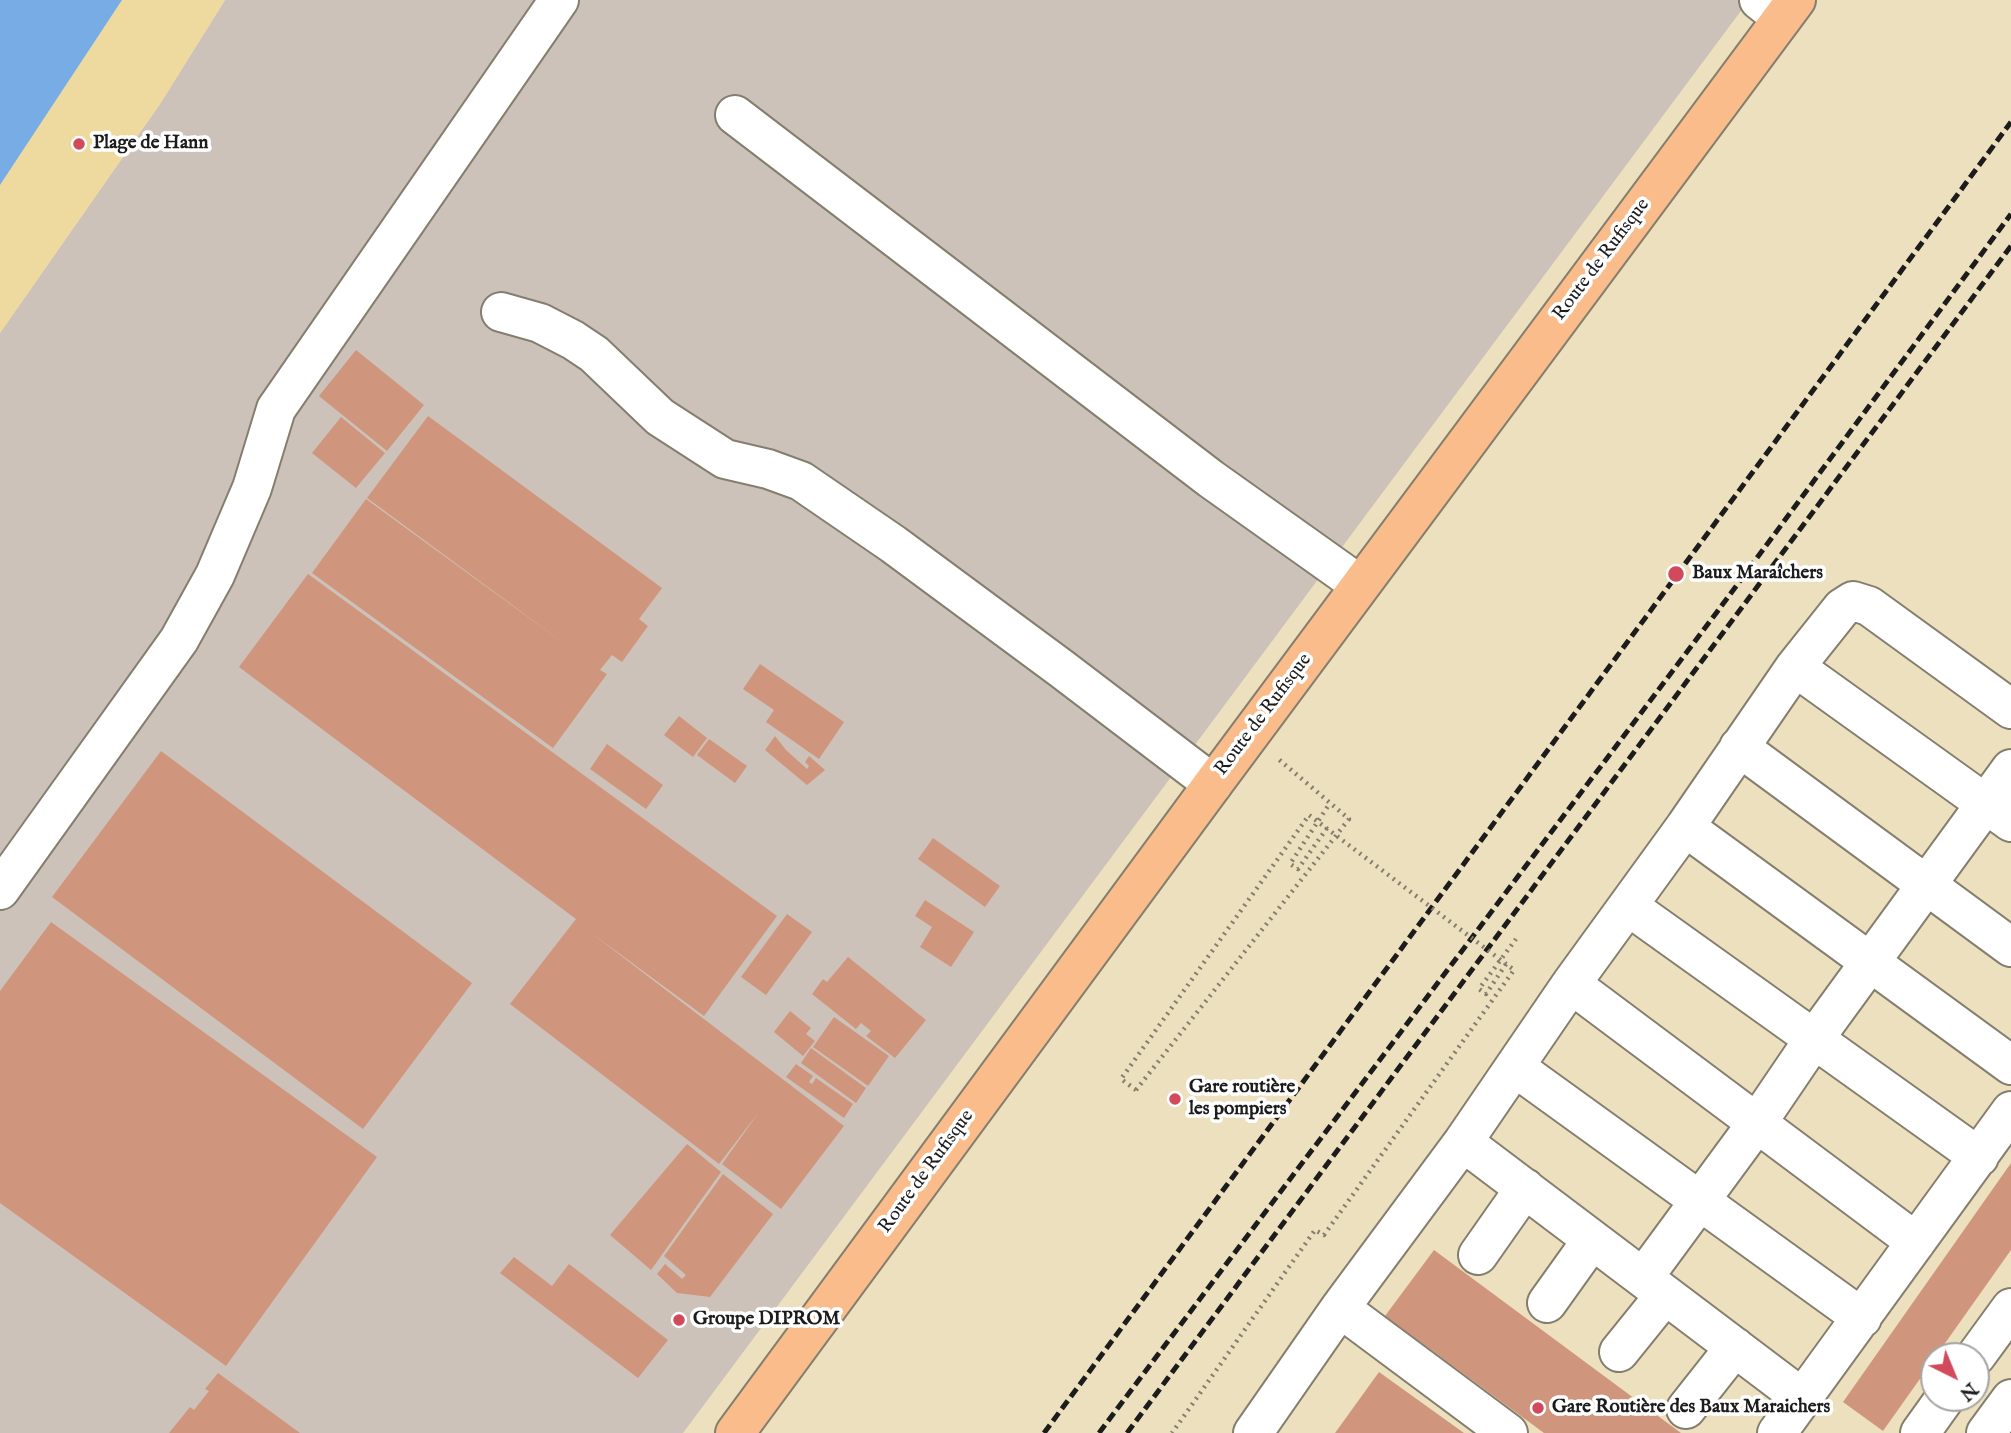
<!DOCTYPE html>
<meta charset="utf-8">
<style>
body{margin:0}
#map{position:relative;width:2011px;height:1433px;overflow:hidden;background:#ede0bf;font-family:"IM FELL English",serif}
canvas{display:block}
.north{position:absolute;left:1920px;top:1342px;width:70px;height:70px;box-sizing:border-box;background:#fff;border:2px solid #a4a4a4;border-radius:50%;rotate:137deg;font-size:19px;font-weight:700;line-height:28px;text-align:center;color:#1c1c1c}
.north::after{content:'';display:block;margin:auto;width:24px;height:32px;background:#d1495b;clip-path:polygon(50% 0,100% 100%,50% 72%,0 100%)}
</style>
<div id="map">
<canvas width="2011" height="1433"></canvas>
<div class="north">N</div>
</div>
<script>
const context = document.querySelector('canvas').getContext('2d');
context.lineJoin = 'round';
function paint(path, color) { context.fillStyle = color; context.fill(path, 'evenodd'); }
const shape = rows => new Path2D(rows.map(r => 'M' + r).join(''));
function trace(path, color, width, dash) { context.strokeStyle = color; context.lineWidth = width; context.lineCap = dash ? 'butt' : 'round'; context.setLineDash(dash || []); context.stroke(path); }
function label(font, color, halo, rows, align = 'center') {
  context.font = font + ' "IM FELL English",serif'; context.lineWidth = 7; context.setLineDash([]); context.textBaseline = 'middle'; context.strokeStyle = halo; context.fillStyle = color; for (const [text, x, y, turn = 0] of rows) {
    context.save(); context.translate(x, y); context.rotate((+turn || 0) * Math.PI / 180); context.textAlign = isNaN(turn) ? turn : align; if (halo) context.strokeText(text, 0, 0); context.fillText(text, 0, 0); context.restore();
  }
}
paint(shape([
 [225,0,1749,0,683,1433,0,1433,0,333,160,104]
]), '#ccc2b9');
paint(shape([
 [122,0,225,0,160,104,0,333,0,185]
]), '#eeda9e');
paint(shape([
 [0,0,122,0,0,185]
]), '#77ace4');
paint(shape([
 [356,350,424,405,387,451,319,396],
 [428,416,662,588,639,619,648,626,622,662,612,655,600,670,607,674,553,748,312,573,366,499,569,647,367,498],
 [341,417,385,453,356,488,312,453],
 [308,574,777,916,704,1016,590,932,844,1126,781,1209,722,1164,759,1112,719,1164,510,1004,576,919,239,667],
 [760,664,844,722,819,759,766,722,774,710,743,689],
 [679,716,707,738,693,757,664,735],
 [775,736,786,750,807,769,809,766,805,762,809,756,825,770,807,785,765,750],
 [709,739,747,766,735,783,697,755],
 [607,744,663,785,646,809,590,769],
 [161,751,472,983,363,1129,52,897],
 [933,838,1000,886,985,907,918,859],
 [925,900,974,932,951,967,920,947,932,927,915,916],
 [787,914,812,932,766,995,741,977],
 [51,922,377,1157,226,1366,0,1203,0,991],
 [848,957,926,1020,895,1058,866,1036,871,1031,861,1023,856,1029,812,994,823,979,827,982],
 [790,1011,811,1028,806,1034,815,1041,803,1056,774,1032],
 [834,1017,889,1056,868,1086,813,1047],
 [811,1048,866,1088,856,1103,801,1063],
 [796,1064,813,1076,809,1082,812,1084,816,1078,853,1104,844,1118,786,1077],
 [687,1144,721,1172,651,1270,610,1235],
 [2011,1163,2011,1250,1936,1356,1934,1356,1934,1359,1883,1431,1843,1402],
 [723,1174,773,1214,710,1297,677,1293,657,1274,665,1264,682,1279,686,1275,664,1256],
 [1434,1250,1681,1433,1544,1433,1385,1316],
 [514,1257,552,1286,569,1264,668,1340,638,1378,500,1273],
 [1379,1372,1464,1433,1335,1433],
 [218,1373,300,1433,169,1433,190,1407,194,1410,209,1391,205,1389]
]), '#d0967d');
const minor = shape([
 [1759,0,1782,18],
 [735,115,1211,479,1360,585],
 [501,312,540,323,573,340,594,354,660,417,725,459,768,469,801,481,893,544,1062,669,1213,784],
 [1795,667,2011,822],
 [1739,747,2011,947],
 [1685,827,2011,1065],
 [0,890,179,640,215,575,252,488,276,409,559,0],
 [1628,906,1979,1157],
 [1571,984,1916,1242],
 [1516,1068,1862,1318],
 [1463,1142,1802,1398],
 [1478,1255,1525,1188],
 [1643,1278,1757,1123,1814,1039,2011,769],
 [1547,1303,1592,1240],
 [1340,1308,1508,1433],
 [1619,1352,1665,1295],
 [1976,1356,2011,1308],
 [1686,1409,1735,1347],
 [1253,1433,1340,1308,1463,1142,1571,984,1685,827,1795,667,1842,608,1853,601,1869,606,2011,709],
 [1777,1433,2011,1111],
 [1920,1433,1945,1398],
 [1986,1433,2011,1399]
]);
const major = shape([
 [735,1433,1213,784,1796,0]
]);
trace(minor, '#847e6e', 42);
trace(major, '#847e6e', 42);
trace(shape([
 [1327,828,1298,869,1290,864,1330,803],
 [1506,964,1486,994,1479,989,1516,939],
 [1136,1090,1349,819,1276,757]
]), '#847e6e', 4.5, [2, 5]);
trace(minor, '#fff', 38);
trace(major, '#f9bc8a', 38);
trace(shape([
 [1044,1433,2011,122],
 [1099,1433,1717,612,2011,214],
 [1127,1433,2011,246]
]), '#1c1c1c', 5, [10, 5]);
trace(shape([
 [1136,1090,1121,1079,1309,815,1514,970,1324,1235,1315,1230,1172,1433]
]), '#847e6e', 4.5, [2, 5]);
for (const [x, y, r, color] of [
 [79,144,7,"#d1495b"],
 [1676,574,9,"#d1495b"],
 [1175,1099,7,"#d1495b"],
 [679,1320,7,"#d1495b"],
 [1538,1408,7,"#d1495b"]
]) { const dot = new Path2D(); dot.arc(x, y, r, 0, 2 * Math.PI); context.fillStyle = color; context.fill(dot); trace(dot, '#fff', 2.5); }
label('bold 19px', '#1c1c1c', '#fff', [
 ["Plage de Hann",93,144],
 ["Baux Maraîchers",1692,574],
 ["Gare routière",1189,1088],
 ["les pompiers",1189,1110],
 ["Groupe DIPROM",693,1320],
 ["Gare Routière des Baux Maraichers",1552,1408]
], 'left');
label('19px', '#1c1c1c', '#fff', [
 ["Route de Rufisque",1602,260,-53],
 ["Route de Rufisque",1264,715,-53],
 ["Route de Rufisque",927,1172,-54]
]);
</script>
